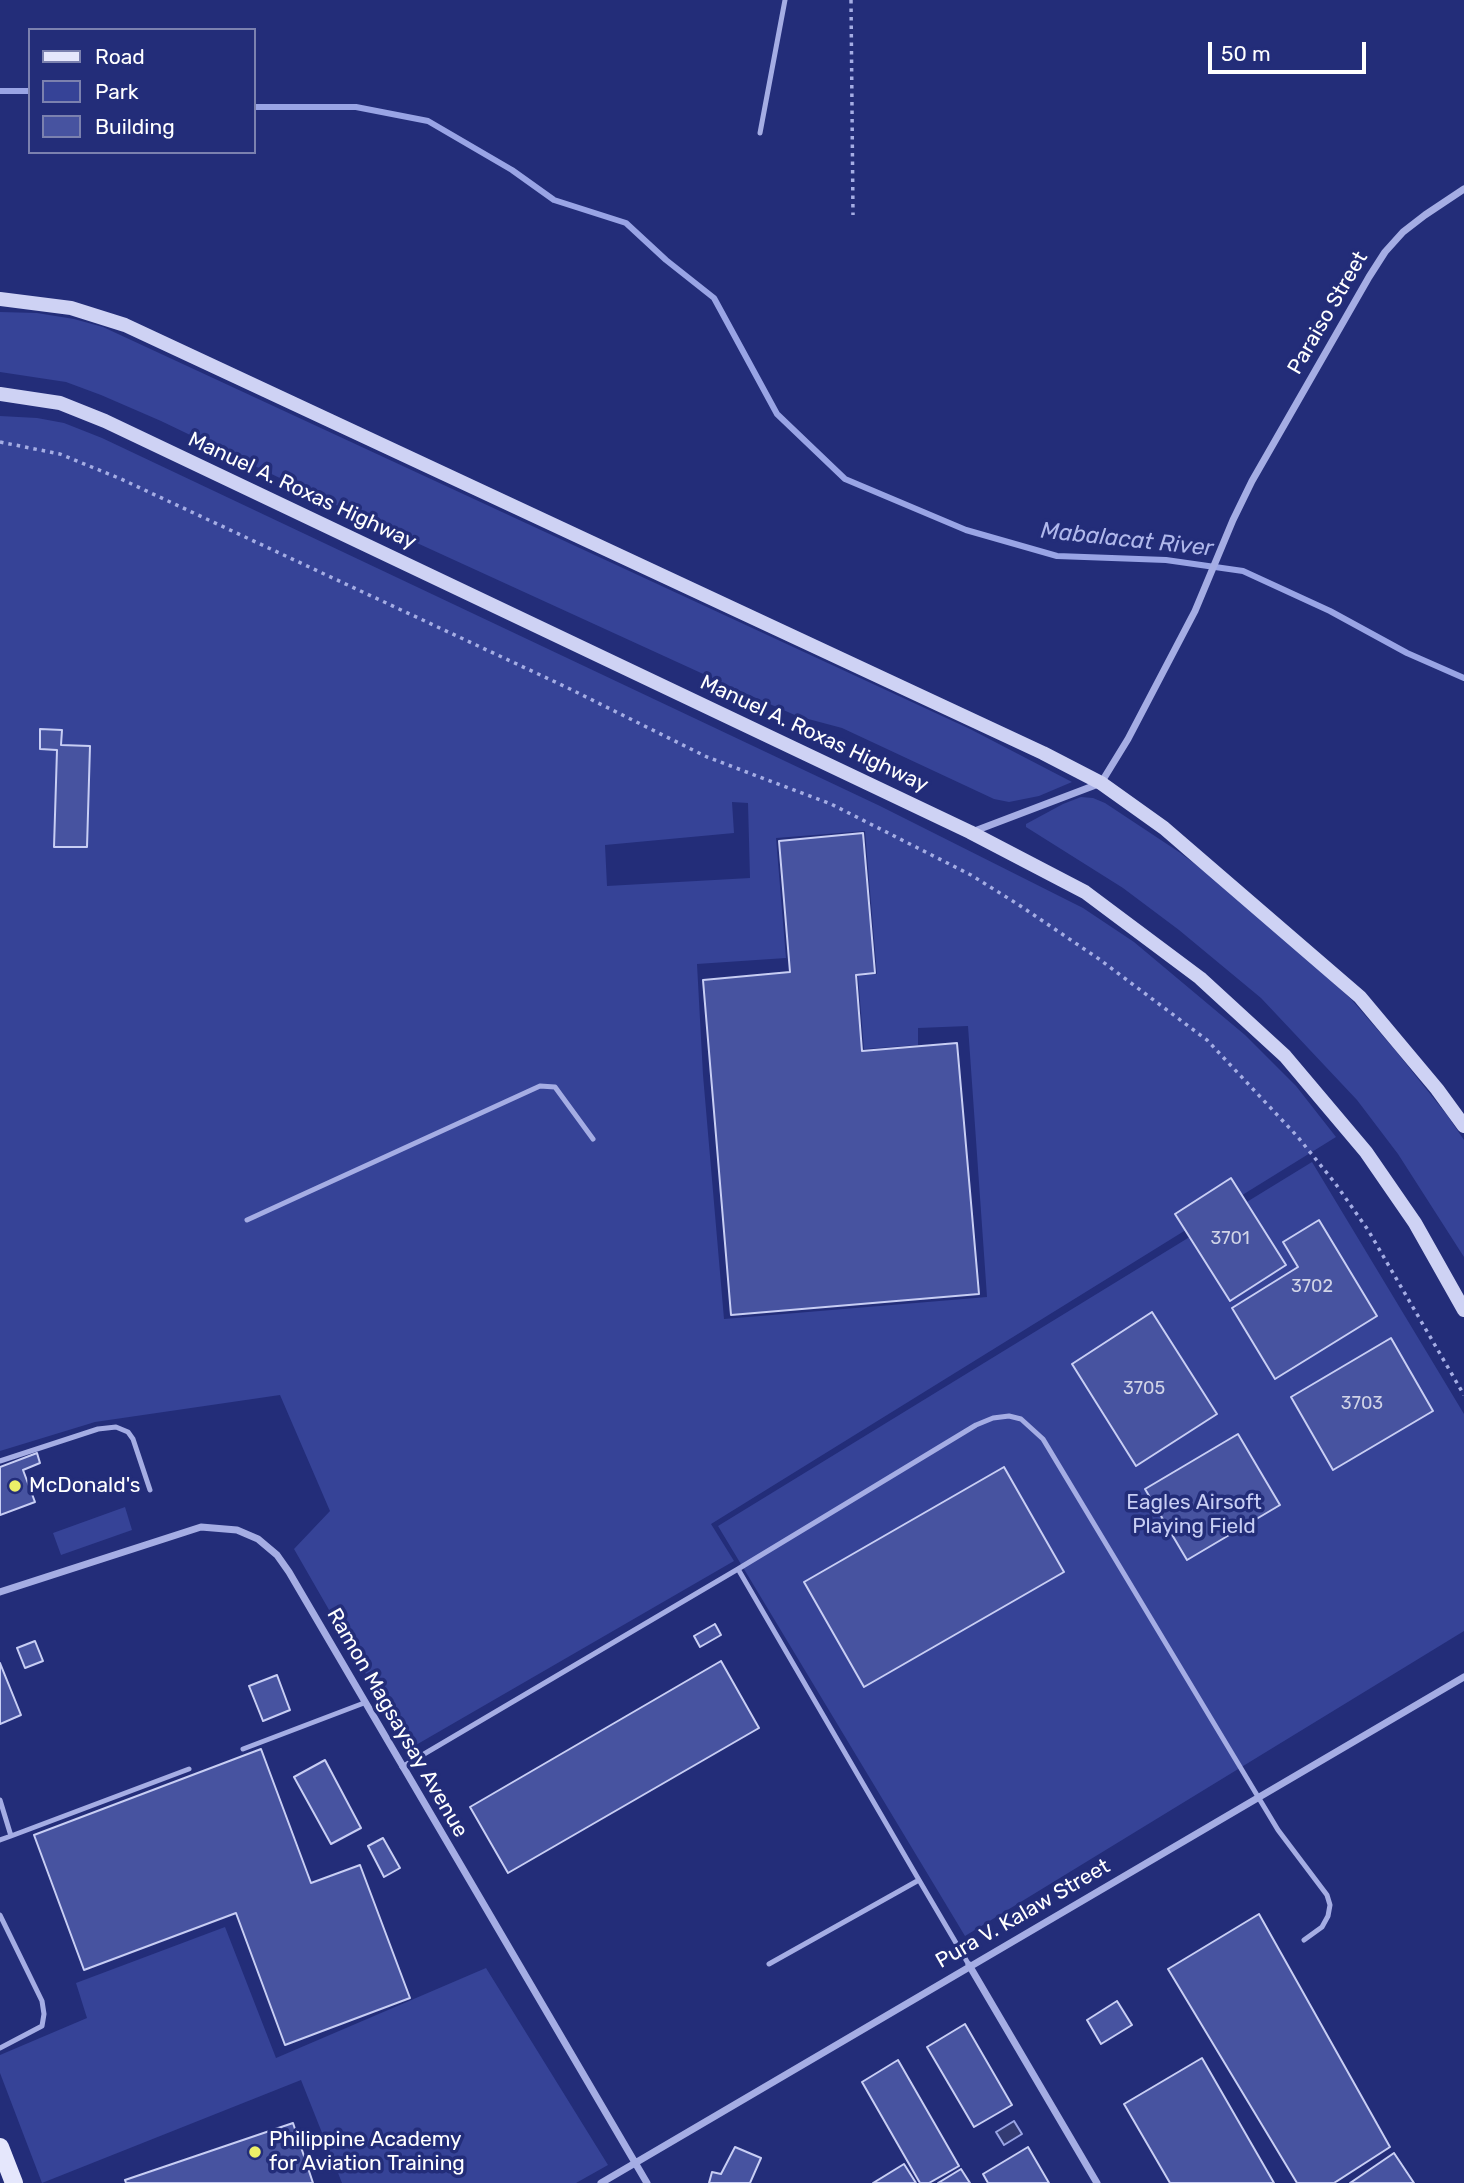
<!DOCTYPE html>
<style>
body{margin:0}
#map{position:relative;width:1464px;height:2183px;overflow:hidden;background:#232d79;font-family:Rubik,sans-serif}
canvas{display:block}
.legend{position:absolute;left:28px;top:28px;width:228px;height:126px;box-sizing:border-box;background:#232d79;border:2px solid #7b81af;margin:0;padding:9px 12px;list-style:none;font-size:21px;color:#fff}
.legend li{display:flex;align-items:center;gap:14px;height:35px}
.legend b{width:35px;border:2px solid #7b81af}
.scale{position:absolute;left:1208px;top:42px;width:158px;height:32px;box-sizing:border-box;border:4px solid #fff;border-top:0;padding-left:9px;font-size:21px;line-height:24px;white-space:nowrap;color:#fff;-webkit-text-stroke:5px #232d79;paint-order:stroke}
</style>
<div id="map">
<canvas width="1464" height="2183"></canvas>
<ul class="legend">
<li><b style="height:9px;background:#e5e7fc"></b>Road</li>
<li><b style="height:19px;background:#364397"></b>Park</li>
<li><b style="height:19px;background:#4753a0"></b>Building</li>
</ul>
<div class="scale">50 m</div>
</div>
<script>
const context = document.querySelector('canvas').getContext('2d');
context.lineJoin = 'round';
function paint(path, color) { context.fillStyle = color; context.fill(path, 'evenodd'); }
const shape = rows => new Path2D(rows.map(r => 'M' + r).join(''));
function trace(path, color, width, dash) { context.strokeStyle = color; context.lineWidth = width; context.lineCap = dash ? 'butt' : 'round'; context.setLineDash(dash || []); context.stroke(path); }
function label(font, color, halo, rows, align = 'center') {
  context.font = font + ' Rubik,sans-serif'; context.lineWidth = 7; context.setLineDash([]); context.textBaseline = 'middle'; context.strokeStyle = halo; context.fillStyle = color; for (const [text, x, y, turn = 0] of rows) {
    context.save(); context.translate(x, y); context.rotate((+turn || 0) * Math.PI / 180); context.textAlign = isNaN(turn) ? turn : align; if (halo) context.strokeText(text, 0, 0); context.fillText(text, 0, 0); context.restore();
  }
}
paint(shape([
 [0,312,37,313,74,319,103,327,970,729,1072,782,1039,796,1009,802,994,799,842,728,797,716,747,694,382,527,161,421,101,395,66,382,0,372],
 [0,416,37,418,64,423,102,438,880,806,1083,908,1134,942,1245,1035,1296,1086,1336,1137,711,1524,734,1561,409,1749,294,1549,330,1511,280,1395,95,1422,0,1451],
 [732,802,748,803,750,878,607,886,605,845,734,833],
 [865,831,877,974,858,976,864,1049,918,1045,918,1028,968,1026,987,1297,724,1319,703,1075,697,964,786,958,776,838],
 [1081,797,1093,798,1105,803,1179,852,1227,888,1288,941,1351,999,1395,1050,1447,1115,1464,1140,1464,1257,1398,1154,1357,1100,1261,998,1179,930,1123,888,1026,827,1026,824,1063,804],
 [1312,1162,1464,1414,1464,1631,965,1936,718,1526],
 [125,1507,132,1530,61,1555,53,1533],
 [225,1927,276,2058,486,1968,608,2165,576,2183,342,2183,301,2080,42,2183,0,2073,0,2055,87,2018,76,1983]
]), '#364397');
const water = shape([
 [1014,2121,1022,2134,1004,2145,996,2132,1014,2121]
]);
paint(water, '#333b73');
trace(water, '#99a4e5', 2);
trace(shape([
 [0,91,30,91],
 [254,107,356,107,428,121,512,170,554,200,626,223,666,260,714,298,777,414,845,479,966,530,1057,556,1166,560,1243,571,1330,611,1407,653,1464,678]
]), '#99a4e5', 6);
const building = shape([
 [40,729,62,730,61,745,90,746,87,847,54,847,57,750,40,749,40,729],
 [863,833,875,973,856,975,862,1051,957,1043,979,1294,731,1315,703,980,790,972,779,841,863,833],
 [1231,1178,1286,1265,1230,1301,1175,1214,1231,1178],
 [1319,1220,1377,1316,1275,1379,1232,1308,1298,1267,1283,1242,1319,1220],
 [1152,1312,1217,1414,1136,1466,1072,1364,1152,1312],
 [1391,1338,1433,1411,1333,1470,1291,1397,1391,1338],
 [1238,1434,1280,1505,1187,1560,1145,1489,1238,1434],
 [37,1453,40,1463,23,1470,35,1502,0,1515,0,1467,37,1453],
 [1004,1467,1064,1572,864,1687,804,1582,1004,1467],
 [715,1624,721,1635,700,1647,694,1636,715,1624],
 [35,1641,43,1661,25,1668,17,1648,35,1641],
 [721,1661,759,1728,508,1873,470,1807,721,1661],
 [0,1663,21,1715,0,1724,0,1663],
 [277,1675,290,1710,263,1721,249,1686,277,1675],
 [261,1749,311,1883,360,1865,410,1998,285,2045,236,1913,84,1970,34,1835,261,1749],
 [325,1760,361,1828,331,1844,294,1777,325,1760],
 [383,1838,400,1868,384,1877,368,1846,383,1838],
 [1259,1914,1390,2147,1334,2183,1297,2183,1168,1969,1259,1914],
 [1117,2001,1132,2025,1101,2044,1087,2020,1117,2001],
 [965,2024,1012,2105,974,2127,927,2047,965,2024],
 [1202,2058,1274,2183,1170,2183,1124,2104,1202,2058],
 [898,2060,959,2166,929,2183,920,2183,862,2082,898,2060],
 [293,2123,313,2183,126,2183,125,2180,293,2123],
 [735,2147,761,2158,750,2183,709,2183,712,2172,721,2174,735,2147],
 [1028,2147,1049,2183,988,2183,983,2174,1028,2147],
 [1394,2153,1414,2183,1350,2183,1394,2153],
 [904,2164,916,2183,873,2183,904,2164],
 [961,2169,970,2183,938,2183,961,2169]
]);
paint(building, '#4753a0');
trace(building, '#c8cef4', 2);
trace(shape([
 [851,0,853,215],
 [0,442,60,454,121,479,566,687,707,757,831,804,971,875,1019,905,1099,959,1207,1040,1297,1136,1335,1183,1368,1230,1464,1395]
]), '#a5ade4', 3.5, [3.5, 5]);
trace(shape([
 [760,133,785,0],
 [247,1220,540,1086,555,1087,593,1139],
 [0,1461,98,1429,116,1427,128,1432,133,1439,150,1490],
 [738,1569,976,1425,993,1418,1009,1416,1021,1419,1043,1439,1278,1830,1327,1895,1330,1905,1328,1916,1322,1927,1304,1940],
 [243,1749,364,1703],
 [402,1767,738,1569,919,1880],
 [0,1800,11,1836,0,1840],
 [11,1836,189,1769],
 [0,1915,42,2001,44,2014,42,2026,0,2048],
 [769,1964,919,1880,969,1965]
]), '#a5ade4', 5);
trace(shape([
 [972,832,1101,783,1128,739,1195,611,1233,520,1252,481,1369,277,1385,252,1403,232,1425,215,1464,189],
 [0,1592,201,1527,237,1530,258,1539,277,1555,289,1572,647,2183],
 [969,1965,1097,2183],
 [601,2183,1464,1677]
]), '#a5ade4', 7);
trace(shape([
 [0,299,71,308,125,325,1043,753,1101,783,1164,828,1360,997,1437,1089,1464,1126],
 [0,394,60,403,105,421,970,832,1085,892,1200,978,1285,1056,1366,1152,1415,1223,1464,1310]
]), '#ced2f4', 14);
trace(shape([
 [0,2147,14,2183]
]), '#e5e7fc', 18);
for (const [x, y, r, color] of [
 [15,1486,7,"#ecef68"],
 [255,2152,7,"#ecef68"]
]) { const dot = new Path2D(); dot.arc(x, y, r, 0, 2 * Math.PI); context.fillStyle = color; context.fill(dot); trace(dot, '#232d79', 2.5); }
label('18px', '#d1d4e7', null, [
 ["3701",1230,1239],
 ["3702",1312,1287],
 ["3705",1144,1389],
 ["3703",1362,1404]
]);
label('21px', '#fff', '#232d79', [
 ["Paraiso Street",1328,313,-60],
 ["Manuel A. Roxas Highway",302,491,25],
 ["Manuel A. Roxas Highway",814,734,25],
 ["Ramon Magsaysay Avenue",397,1723,60],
 ["Pura V. Kalaw Street",1023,1914,-30]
]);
label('21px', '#fff', '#232d79', [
 ["McDonald's",29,1486],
 ["Philippine Academy",269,2140],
 ["for Aviation Training",269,2164]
], 'left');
label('21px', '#c8cef4', '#232d79', [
 ["Eagles Airsoft",1194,1503],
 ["Playing Field",1194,1527]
]);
label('italic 23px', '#b0b8ec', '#232d79', [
 ["Mabalacat River",1127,540,6]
]);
</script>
